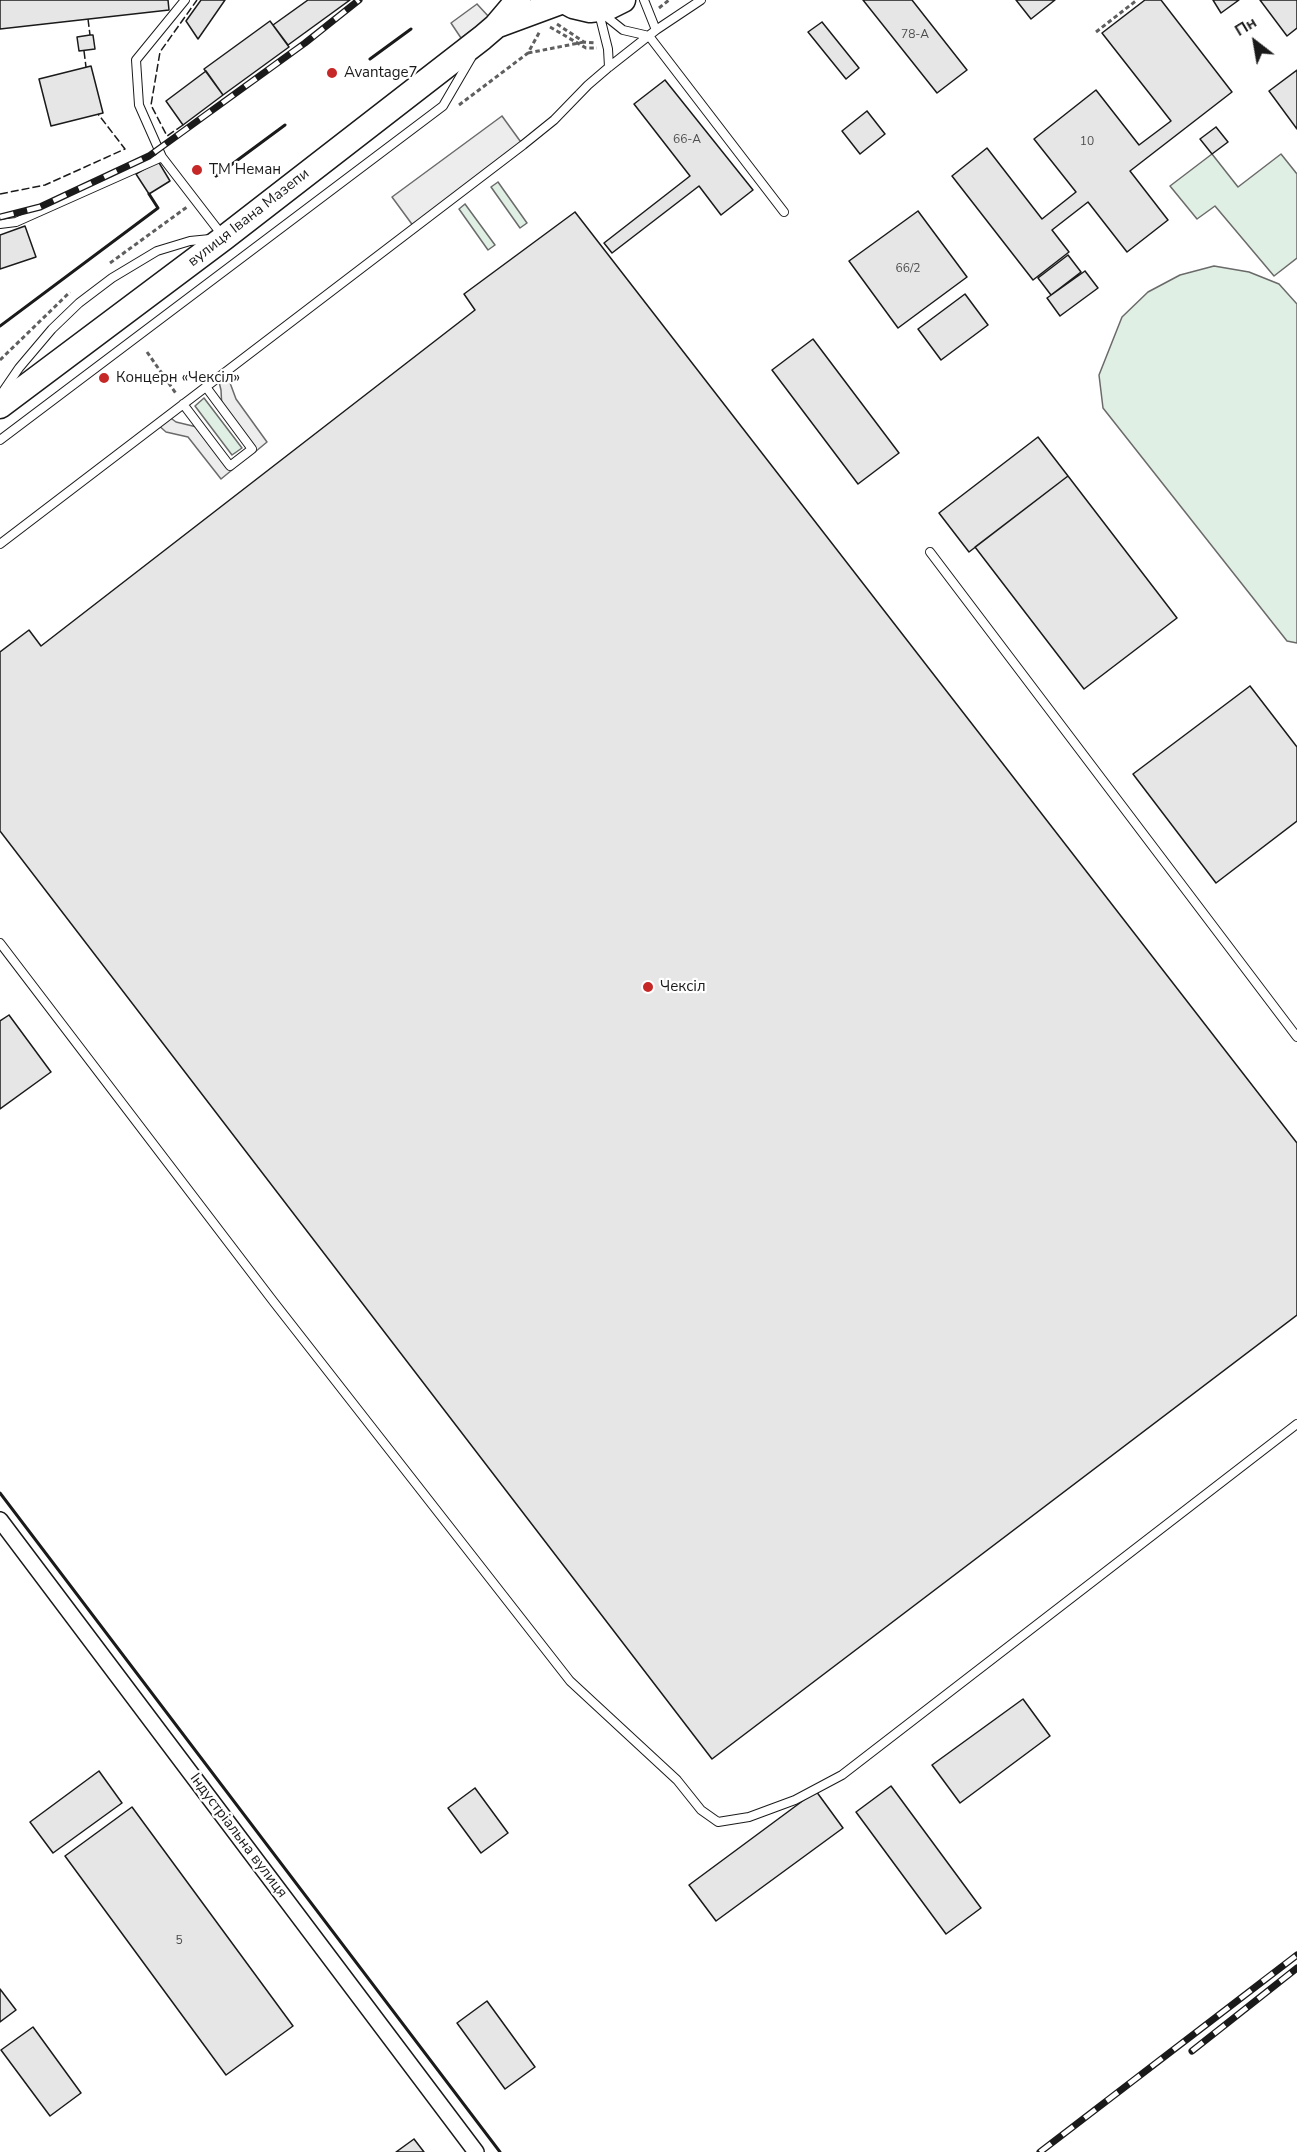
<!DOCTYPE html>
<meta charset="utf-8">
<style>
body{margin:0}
#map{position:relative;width:1297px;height:2152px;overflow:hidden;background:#fff;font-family:"Nunito Sans",sans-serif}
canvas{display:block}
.north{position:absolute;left:1225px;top:12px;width:60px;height:60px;-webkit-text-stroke:4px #fff;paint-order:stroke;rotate:329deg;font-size:16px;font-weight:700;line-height:24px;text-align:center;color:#1a1a1a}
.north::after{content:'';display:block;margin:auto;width:21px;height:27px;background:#1a1a1a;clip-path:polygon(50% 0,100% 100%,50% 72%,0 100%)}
</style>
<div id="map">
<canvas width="1297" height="2152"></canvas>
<div class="north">Пн</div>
</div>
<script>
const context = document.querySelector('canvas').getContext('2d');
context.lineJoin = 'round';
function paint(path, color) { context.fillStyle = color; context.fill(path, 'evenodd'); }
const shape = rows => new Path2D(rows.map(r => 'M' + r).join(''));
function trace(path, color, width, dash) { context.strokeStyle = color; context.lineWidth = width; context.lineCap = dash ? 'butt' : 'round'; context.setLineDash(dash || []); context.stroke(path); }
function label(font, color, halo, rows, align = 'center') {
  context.font = font + ' "Nunito Sans",sans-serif'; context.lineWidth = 4.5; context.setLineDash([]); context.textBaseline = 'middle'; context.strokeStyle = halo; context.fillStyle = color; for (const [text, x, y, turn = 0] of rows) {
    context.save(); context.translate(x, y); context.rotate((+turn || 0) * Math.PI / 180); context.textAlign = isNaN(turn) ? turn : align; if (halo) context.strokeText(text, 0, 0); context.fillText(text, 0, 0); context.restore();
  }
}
const green = shape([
 [1212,154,1238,187,1281,154,1297,174,1297,258,1274,276,1215,206,1197,219,1170,186,1212,154],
 [498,182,527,223,520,228,491,187,498,182],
 [465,204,495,245,488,250,459,209,465,204],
 [1214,266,1249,272,1279,284,1297,304,1297,643,1287,641,1103,408,1099,375,1122,317,1148,292,1180,275,1214,266],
 [204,398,242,448,232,455,195,406,204,398]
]);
paint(green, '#e0efe3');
trace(green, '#6a6a6a', 1.5);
const parking = shape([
 [477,4,489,17,461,38,451,23,477,4],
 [502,116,523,145,414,227,392,197,502,116],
 [226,372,236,399,267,442,255,452,222,409,221,390,218,378,226,372],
 [168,416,176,422,201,428,232,470,221,479,188,437,166,432,157,424,168,416]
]);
paint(parking, '#ededed');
trace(parking, '#6a6a6a', 1.5);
const building = shape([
 [0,0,168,0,169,10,0,29,0,0],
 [201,0,225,0,198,39,186,21,201,0],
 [308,0,350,0,288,45,273,25,308,0],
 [863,0,912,0,967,70,937,93,863,0],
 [1016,0,1055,0,1031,19,1016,0],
 [1145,0,1161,0,1232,92,1130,171,1168,220,1127,252,1088,202,1052,230,1069,252,1033,280,952,176,987,148,1042,219,1076,192,1034,139,1096,90,1139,145,1171,121,1102,33,1145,0],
 [1213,0,1239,0,1221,13,1213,0],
 [1260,0,1297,0,1297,28,1287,36,1260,0],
 [270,21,289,47,223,95,204,69,270,21],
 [822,22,859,68,846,79,808,32,822,22],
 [90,35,93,35,95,49,79,51,77,37,90,35],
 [91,66,103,113,51,126,39,79,91,66],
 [1297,70,1297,129,1269,91,1297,70],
 [206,71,223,95,183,125,166,101,206,71],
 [665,80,753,190,721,215,699,186,612,253,604,243,690,176,634,104,665,80],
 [867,111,885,134,860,154,842,131,867,111],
 [1216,127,1228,142,1212,154,1200,139,1216,127],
 [158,161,170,181,149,194,136,174,158,161],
 [918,211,967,277,898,328,849,261,918,211],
 [575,212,1297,1143,1297,1315,712,1759,0,831,0,652,29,630,41,646,475,310,464,294,575,212],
 [25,226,36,257,0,269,0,235,25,226],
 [1068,255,1081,272,1051,295,1038,278,1068,255],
 [1085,271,1098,288,1060,316,1047,298,1085,271],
 [965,294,988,325,941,360,918,329,965,294],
 [813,339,899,453,858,484,772,370,813,339],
 [1038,437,1068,476,969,552,939,513,1038,437],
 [1068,476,1177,618,1084,689,975,547,1068,476],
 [1250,686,1297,747,1297,821,1216,883,1133,774,1250,686],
 [9,1015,51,1072,0,1109,0,1021,9,1015],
 [1023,1699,1050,1736,960,1803,932,1765,1023,1699],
 [99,1771,122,1803,53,1853,30,1822,99,1771],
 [891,1786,981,1908,946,1934,856,1812,891,1786],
 [475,1788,508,1833,481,1853,448,1808,475,1788],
 [816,1791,843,1828,716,1921,689,1885,816,1791],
 [132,1807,293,2026,226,2075,65,1856,132,1807],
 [0,1989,16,2010,0,2022,0,1989],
 [487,2001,535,2067,505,2089,457,2023,487,2001],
 [33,2027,81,2093,50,2116,1,2050,33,2027],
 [414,2139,424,2152,396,2152,414,2139]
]);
paint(building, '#e6e6e6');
trace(building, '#1a1a1a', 1.5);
const service = shape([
 [185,0,136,60,139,105,162,157,222,235],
 [644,0,656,30],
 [599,13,608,49,609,67],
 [603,14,623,30,649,36,784,212],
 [0,224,16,222,162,157],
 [2,393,19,368,52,329,79,303,112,278,157,251,190,241,210,239],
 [183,404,230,466,252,449,206,387],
 [0,440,443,106,471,58],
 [0,544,523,145,554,120,588,85,609,67,656,30,701,0],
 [930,552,1297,1037],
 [0,943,273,1301,570,1681,677,1780,701,1810,718,1822,749,1817,795,1800,842,1775,1297,1424]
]);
const minor = shape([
 [0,1520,476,2152]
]);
const primary = shape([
 [562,0,573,6,590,10,607,8,623,0],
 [498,25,563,1],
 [0,406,224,238,482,38,496,26,518,0]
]);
trace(service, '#1a1a1a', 10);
trace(minor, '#1a1a1a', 18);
trace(primary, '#1a1a1a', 27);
trace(shape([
 [659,8,669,0],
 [557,24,584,42,596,43],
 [550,27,586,48,597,48],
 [1096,32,1137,0],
 [528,53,584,42],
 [459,105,528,53,540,31],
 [110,263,187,207],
 [147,352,177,395],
 [0,360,70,292]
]), '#5f5f5f', 3, [4.5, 3]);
trace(service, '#fff', 8);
trace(minor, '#fff', 15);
trace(primary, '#fff', 24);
const rail = shape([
 [0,217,40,207,149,156,305,43,359,0],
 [1192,2051,1297,1968],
 [1040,2152,1297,1955]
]);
trace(rail, '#1a1a1a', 7);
trace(rail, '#fff', 4.5, [14]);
trace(shape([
 [88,19,90,35],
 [84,51,86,67],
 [183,125,167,136,151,105,160,52,197,0],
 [0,194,45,185,125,149,98,114]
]), '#1a1a1a', 1.5, [8, 3]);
trace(shape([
 [370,59,411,29],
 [216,176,285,125],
 [0,326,158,208,149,194],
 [0,1493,500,2152]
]), '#1a1a1a', 3);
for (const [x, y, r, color] of [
 [332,73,6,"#c62828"],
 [197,170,6,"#c62828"],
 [104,378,6,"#c62828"],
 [648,987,6,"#c62828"]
]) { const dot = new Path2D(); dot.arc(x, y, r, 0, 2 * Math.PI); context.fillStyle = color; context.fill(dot); trace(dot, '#fff', 2); }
label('12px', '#4d4d4d', null, [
 ["78-А",915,35],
 ["66-А",687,140],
 ["10",1087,142],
 ["66/2",908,269],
 ["5",179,1941]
]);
label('15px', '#1a1a1a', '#fff', [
 ["Avantage7",344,73],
 ["ТМ Неман",209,170],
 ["Концерн «Чексіл»",116,378],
 ["Чексіл",660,987]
], 'left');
label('15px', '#1a1a1a', '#fff', [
 ["вулиця Івана Мазепи",249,218,-38],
 ["Індустріальна вулиця",238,1836,53]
]);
</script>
